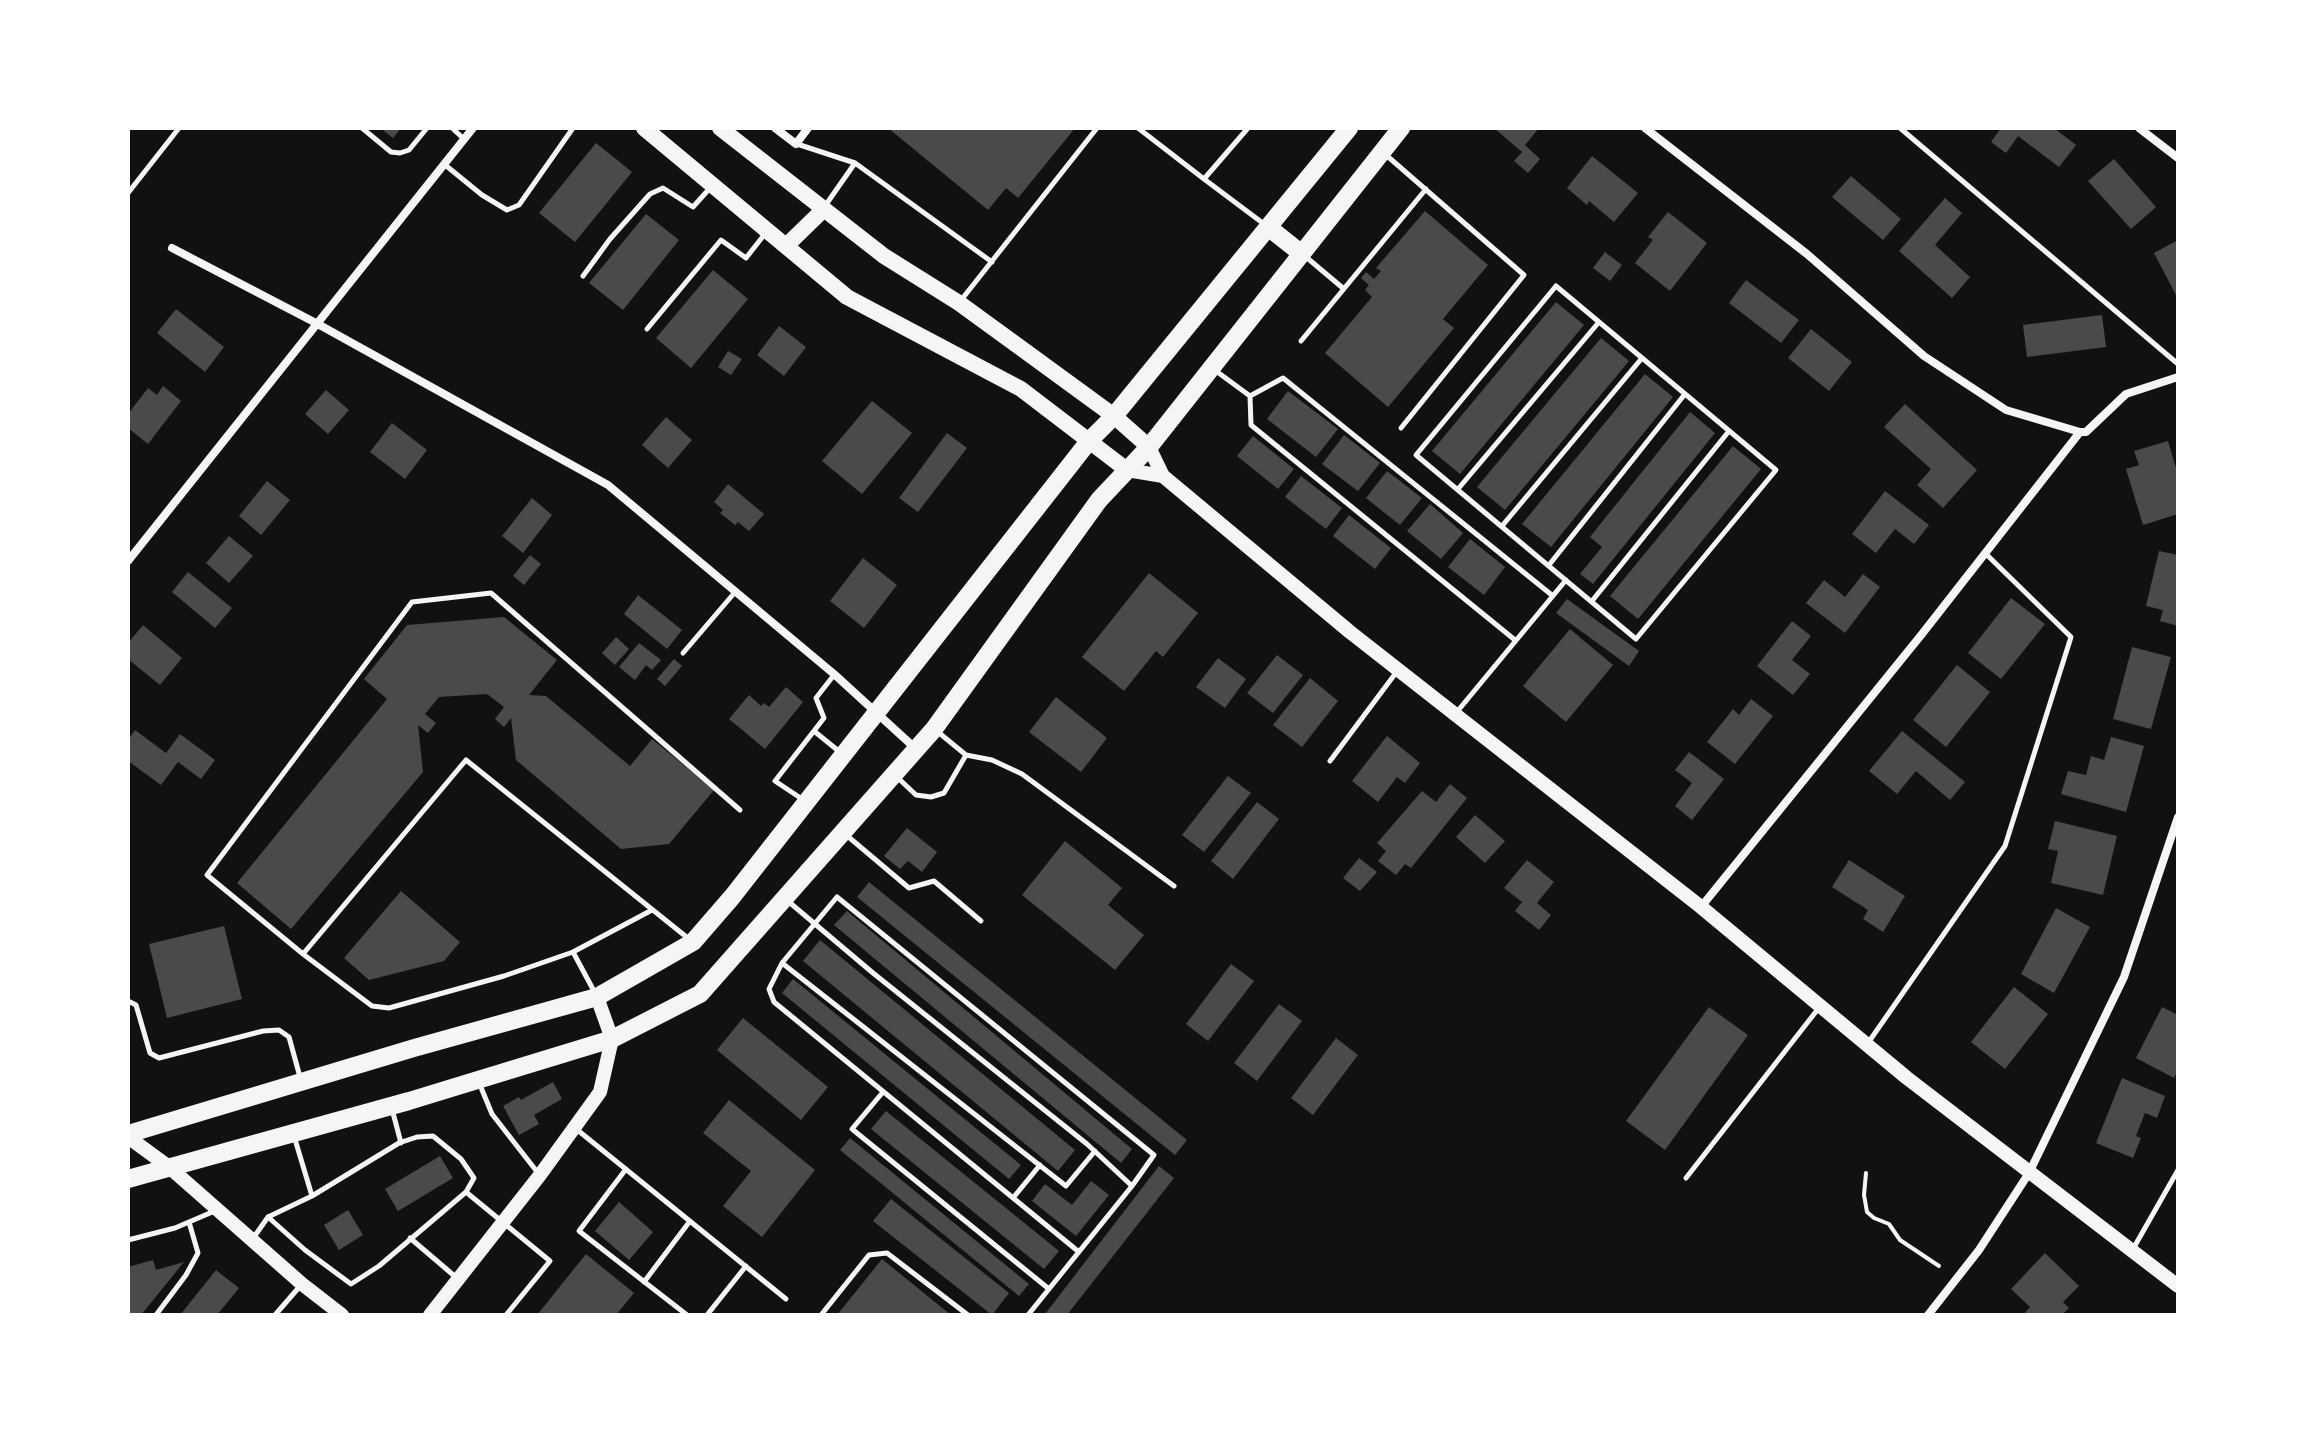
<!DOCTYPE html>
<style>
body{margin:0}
#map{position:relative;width:2306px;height:1443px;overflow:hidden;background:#111;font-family:"Fira Sans Condensed",sans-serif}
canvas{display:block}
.frame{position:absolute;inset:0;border:130px solid #fff;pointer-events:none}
</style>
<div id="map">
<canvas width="2306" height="1443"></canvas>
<div class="frame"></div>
</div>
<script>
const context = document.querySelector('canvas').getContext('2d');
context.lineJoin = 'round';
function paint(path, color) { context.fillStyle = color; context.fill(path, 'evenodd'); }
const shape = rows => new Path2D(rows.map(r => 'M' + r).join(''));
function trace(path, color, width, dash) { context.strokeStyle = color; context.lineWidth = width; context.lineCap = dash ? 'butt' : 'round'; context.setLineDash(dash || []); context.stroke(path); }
paint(shape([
 [380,128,401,128,393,138],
 [888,128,1075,128,1018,198,1006,188,988,210],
 [1494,128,1539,128,1525,145,1540,159,1528,173,1514,161,1522,152],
 [2001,128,2054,128,2076,145,2059,167,2018,136,2006,153,1991,142],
 [596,143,632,172,575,242,539,213],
 [1592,156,1638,193,1614,222,1589,201,1587,205,1567,188],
 [2114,159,2156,207,2131,229,2088,181],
 [1851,176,1901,219,1883,240,1832,197],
 [1945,198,1962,213,1935,245,1970,277,1952,298,1899,251],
 [1425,211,1488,265,1443,319,1454,328,1388,407,1325,353,1372,297,1365,290,1369,285,1361,278,1366,272,1374,279,1381,271,1376,268],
 [1668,212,1707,243,1670,291,1635,263,1653,240,1648,237],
 [646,214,679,240,623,310,589,283],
 [2178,240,2178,299,2154,253],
 [1605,252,1622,265,1610,281,1593,268],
 [713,270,748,299,691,368,656,338],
 [1746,280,1799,320,1781,343,1729,303],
 [1556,302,1584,325,1460,474,1432,451],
 [176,309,224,347,205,372,157,333],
 [2102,315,2106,347,2027,357,2023,325],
 [779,326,806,347,784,376,757,355],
 [1811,329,1852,362,1829,391,1788,358],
 [1601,338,1629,361,1505,510,1477,487],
 [728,351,742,359,731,375,718,367],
 [1645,374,1673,397,1551,547,1522,524],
 [163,386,181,401,148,444,128,428,128,414,148,388,157,395],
 [326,390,349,410,328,434,305,414],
 [1288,391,1338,429,1316,457,1267,419],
 [872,401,912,433,862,494,822,461],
 [1905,404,1977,470,1943,508,1917,485,1931,469,1884,427],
 [1690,412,1715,433,1593,584,1580,574,1602,547,1590,537],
 [666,417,692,440,668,468,642,445],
 [392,423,427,450,405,479,370,452],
 [947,433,967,448,918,512,899,498],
 [1344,435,1380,463,1358,491,1322,464],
 [1253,436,1294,469,1278,489,1237,456],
 [2168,441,2178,475,2178,514,2143,525,2126,469,2139,465,2134,451],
 [1733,446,1761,469,1638,619,1610,596],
 [1387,471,1422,498,1400,525,1366,498],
 [1301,476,1342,508,1326,529,1285,497],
 [267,481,290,500,261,535,239,516],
 [728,484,764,514,749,531,738,522,735,525,720,513,723,510,714,502],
 [1885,491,1929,525,1914,544,1895,529,1876,553,1852,534],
 [532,498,552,515,523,553,502,536],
 [1430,504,1463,533,1441,559,1407,531],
 [1349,515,1391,548,1375,569,1333,536],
 [229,536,253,556,229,583,206,563],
 [1470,539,1505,567,1484,595,1448,567],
 [2159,551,2178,555,2178,626,2160,621,2163,610,2146,606],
 [530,555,541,564,524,585,513,576],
 [863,558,897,585,864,628,830,601],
 [188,572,232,608,215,628,172,592],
 [1149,573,1198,613,1163,657,1156,651,1124,691,1082,657],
 [1863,574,1880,587,1845,633,1806,603,1824,580,1845,597],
 [638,595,682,630,667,649,624,614],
 [2011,598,2045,624,2001,679,1968,653],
 [1567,599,1639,651,1629,666,1556,613],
 [504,617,557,660,529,695,546,696,630,766,652,739,714,790,669,844,621,849,516,760,511,718,504,727,495,719,504,707,487,694,439,697,425,714,436,723,428,733,418,725,423,772,291,929,237,883,387,699,364,679,407,625],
 [1792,621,1811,636,1792,660,1810,674,1793,695,1757,666],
 [143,625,182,658,160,685,128,659,128,643],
 [1570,629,1613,665,1566,722,1523,686],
 [616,637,629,649,615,665,602,653],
 [639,643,661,660,652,670,646,665,635,680,619,667],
 [2132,647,2171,657,2151,729,2113,719],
 [1277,655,1303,675,1273,713,1247,693],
 [1218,658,1246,679,1225,708,1196,687],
 [674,659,682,666,665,686,657,679],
 [1957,665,1990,692,1946,747,1913,720],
 [1310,678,1338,701,1302,747,1273,725],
 [786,687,803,702,765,749,729,719,749,695,761,706,764,703,769,707],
 [1056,697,1107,738,1081,772,1029,732],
 [1751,699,1773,716,1735,764,1707,742,1733,709,1739,715],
 [135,730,166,753,180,734,215,760,201,779,178,762,161,785,128,761,128,740],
 [1902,731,1965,782,1950,800,1916,771,1897,794,1869,771],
 [1387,736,1420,763,1405,783,1397,777,1378,802,1352,781],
 [2111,737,2144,746,2126,812,2061,794,2068,771,2086,775,2091,756,2104,760],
 [1689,752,1724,779,1692,820,1675,806,1692,783,1675,770],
 [1228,776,1251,793,1204,852,1182,835],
 [1450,784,1467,798,1411,868,1405,864,1396,875,1378,861,1386,851,1377,843,1422,791,1436,802],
 [1257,802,1279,819,1233,879,1211,861],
 [1475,815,1505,841,1485,863,1456,837],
 [2055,821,2117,836,2103,895,2051,883,2058,851,2048,849],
 [907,828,937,852,922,872,908,861,900,869,884,856],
 [1065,841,1122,888,1108,905,1144,935,1115,970,1022,895],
 [1359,858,1377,872,1360,891,1343,878],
 [1527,860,1554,882,1537,903,1551,915,1539,930,1515,911,1522,902,1504,888],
 [1849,860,1905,896,1883,932,1863,919,1868,910,1832,887],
 [869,882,1187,1140,1175,1155,857,897],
 [401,891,460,942,444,961,369,980,344,958],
 [2056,908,2090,927,2054,993,2021,974],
 [847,911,1132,1149,1121,1163,834,925],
 [224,926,242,999,167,1018,149,944],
 [820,940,1075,1150,1058,1171,803,961],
 [1231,964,1254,981,1208,1041,1186,1024],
 [793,979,1021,1165,1009,1179,782,993],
 [2014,987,2048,1014,2005,1069,1971,1042],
 [1279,1004,1302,1021,1257,1081,1234,1063],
 [1709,1007,1748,1035,1665,1150,1626,1121],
 [2162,1007,2178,1015,2178,1070,2174,1078,2136,1058],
 [743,1018,828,1087,801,1120,717,1050],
 [1336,1038,1358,1055,1313,1115,1291,1098],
 [2122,1078,2165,1096,2157,1118,2145,1113,2136,1136,2141,1138,2133,1158,2096,1143],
 [553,1082,562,1099,534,1115,539,1124,519,1135,503,1106,519,1097,521,1100],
 [729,1100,815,1170,762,1237,723,1206,751,1171,703,1133],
 [886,1111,1059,1251,1044,1269,871,1129],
 [850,1138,1029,1284,1019,1296,840,1150],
 [440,1156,453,1178,398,1211,385,1189],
 [1159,1166,1174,1178,1067,1315,1046,1315,1045,1314],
 [1091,1181,1109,1195,1076,1236,1032,1201,1045,1184,1072,1205],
 [891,1199,1009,1293,992,1315,873,1221],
 [619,1202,653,1232,629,1260,595,1231],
 [348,1210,363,1235,339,1250,324,1225],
 [2045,1253,2079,1286,2063,1302,2069,1308,2062,1315,2023,1315,2030,1307,2011,1289],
 [586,1254,634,1293,616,1315,537,1315],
 [882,1259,951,1315,837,1315],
 [153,1260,156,1270,184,1262,141,1315,128,1315,128,1267],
 [216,1270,239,1288,217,1315,180,1315]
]), '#4a4a4a');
trace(shape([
 [1866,1173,1864,1195,1867,1212,1874,1218,1889,1224,1900,1240,1939,1266]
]), '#f5f5f5', 4);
trace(shape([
 [362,128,391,152,400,153,409,150,427,128],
 [452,128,464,139],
 [1138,128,1204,179],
 [1248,128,1204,179,1264,224],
 [1900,128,2178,364],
 [797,144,855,163],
 [1386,155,1524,275,1401,428],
 [444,164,482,195,507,210,519,205,573,128],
 [128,193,179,128],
 [825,206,855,163,992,262],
 [1306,257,1344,289],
 [583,276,610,239,650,194,663,188,693,207,710,188],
 [1556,286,1776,470,1636,639,1416,455,1556,286],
 [962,299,1097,128],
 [647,329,721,240,746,258,764,235],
 [1301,341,1426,189],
 [1216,371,1250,396,1251,425,1515,640],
 [1250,396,1283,378,1553,596],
 [1458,489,1599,322],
 [1502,526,1642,358],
 [1549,565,1685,394],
 [1592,601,1729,431],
 [683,653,736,591],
 [1456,713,1566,580],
 [814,731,841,753],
 [966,755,992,760,1022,774,1174,886],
 [1330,761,1398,670],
 [898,778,916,795,931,797,944,793,966,755,938,732],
 [802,799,775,781,824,718,816,698,834,675],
 [845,834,909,888,934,881,981,921],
 [789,902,873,973,1087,1144,1132,1186,1028,1315],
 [573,952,652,910],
 [303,954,207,875,412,602,491,593,740,810],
 [782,963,769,989,774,1002,1079,1252],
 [595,993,573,952,504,976,389,1008,372,1006,303,954,466,760,689,939],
 [128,1001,136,1005,150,1053,159,1058,263,1031,279,1030,289,1037,300,1077],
 [1868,1043,2005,846,2071,637,1986,554],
 [480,1085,492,1114,538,1173],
 [883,1092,852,1129,1049,1289],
 [392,1109,401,1143],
 [575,1128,786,1299],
 [294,1136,312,1196],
 [1095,1151,1066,1186,782,963,837,897,1154,1155,1132,1186],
 [626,1169,579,1231,687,1315],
 [1686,1178,1818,1009],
 [1013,1198,1040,1165],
 [268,1217,305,1250,351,1284,379,1266,466,1192],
 [254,1237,268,1217,312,1196,399,1143,417,1137,433,1136,461,1159,474,1178,466,1192,550,1261,506,1315],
 [410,1238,458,1279],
 [128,1240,175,1228,217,1210],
 [2133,1249,2178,1170],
 [644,1282,690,1221],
 [156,1315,186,1275,198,1253,189,1222],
 [275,1315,301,1285],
 [707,1315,746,1266],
 [821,1315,869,1255,887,1253,968,1315]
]), '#f5f5f5', 5);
trace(shape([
 [775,128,796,144,808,128],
 [1645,128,1807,254,1924,356,2006,410,2080,432],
 [2139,128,2178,158],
 [172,248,316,323,608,485,834,674,915,748],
 [128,561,473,128],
 [1701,907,1922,634,2080,432,2086,432,2126,394,2178,377],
 [1928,1315,1979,1250,2029,1173,2124,977,2178,817]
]), '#f5f5f5', 8);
trace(shape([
 [1149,447,1163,476,1350,632,1701,907,1907,1078,2178,1286],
 [1127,470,1163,476],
 [128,1137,169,1167,302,1284,342,1315],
 [430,1315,540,1175,600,1092,612,1039,597,997]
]), '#f5f5f5', 14);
trace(shape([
 [644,128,847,297,1021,389,1127,470],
 [720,128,884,256,959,303,1025,351,1114,416,1149,447],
 [786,246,823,210]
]), '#f5f5f5', 16);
trace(shape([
 [1268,227,1302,254],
 [128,1134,414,1048,597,997,693,942,732,897,1089,441,1114,416,1349,128],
 [128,1179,409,1101,612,1039,700,994,934,729,1099,500,1149,447,1401,128]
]), '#f5f5f5', 18);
</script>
